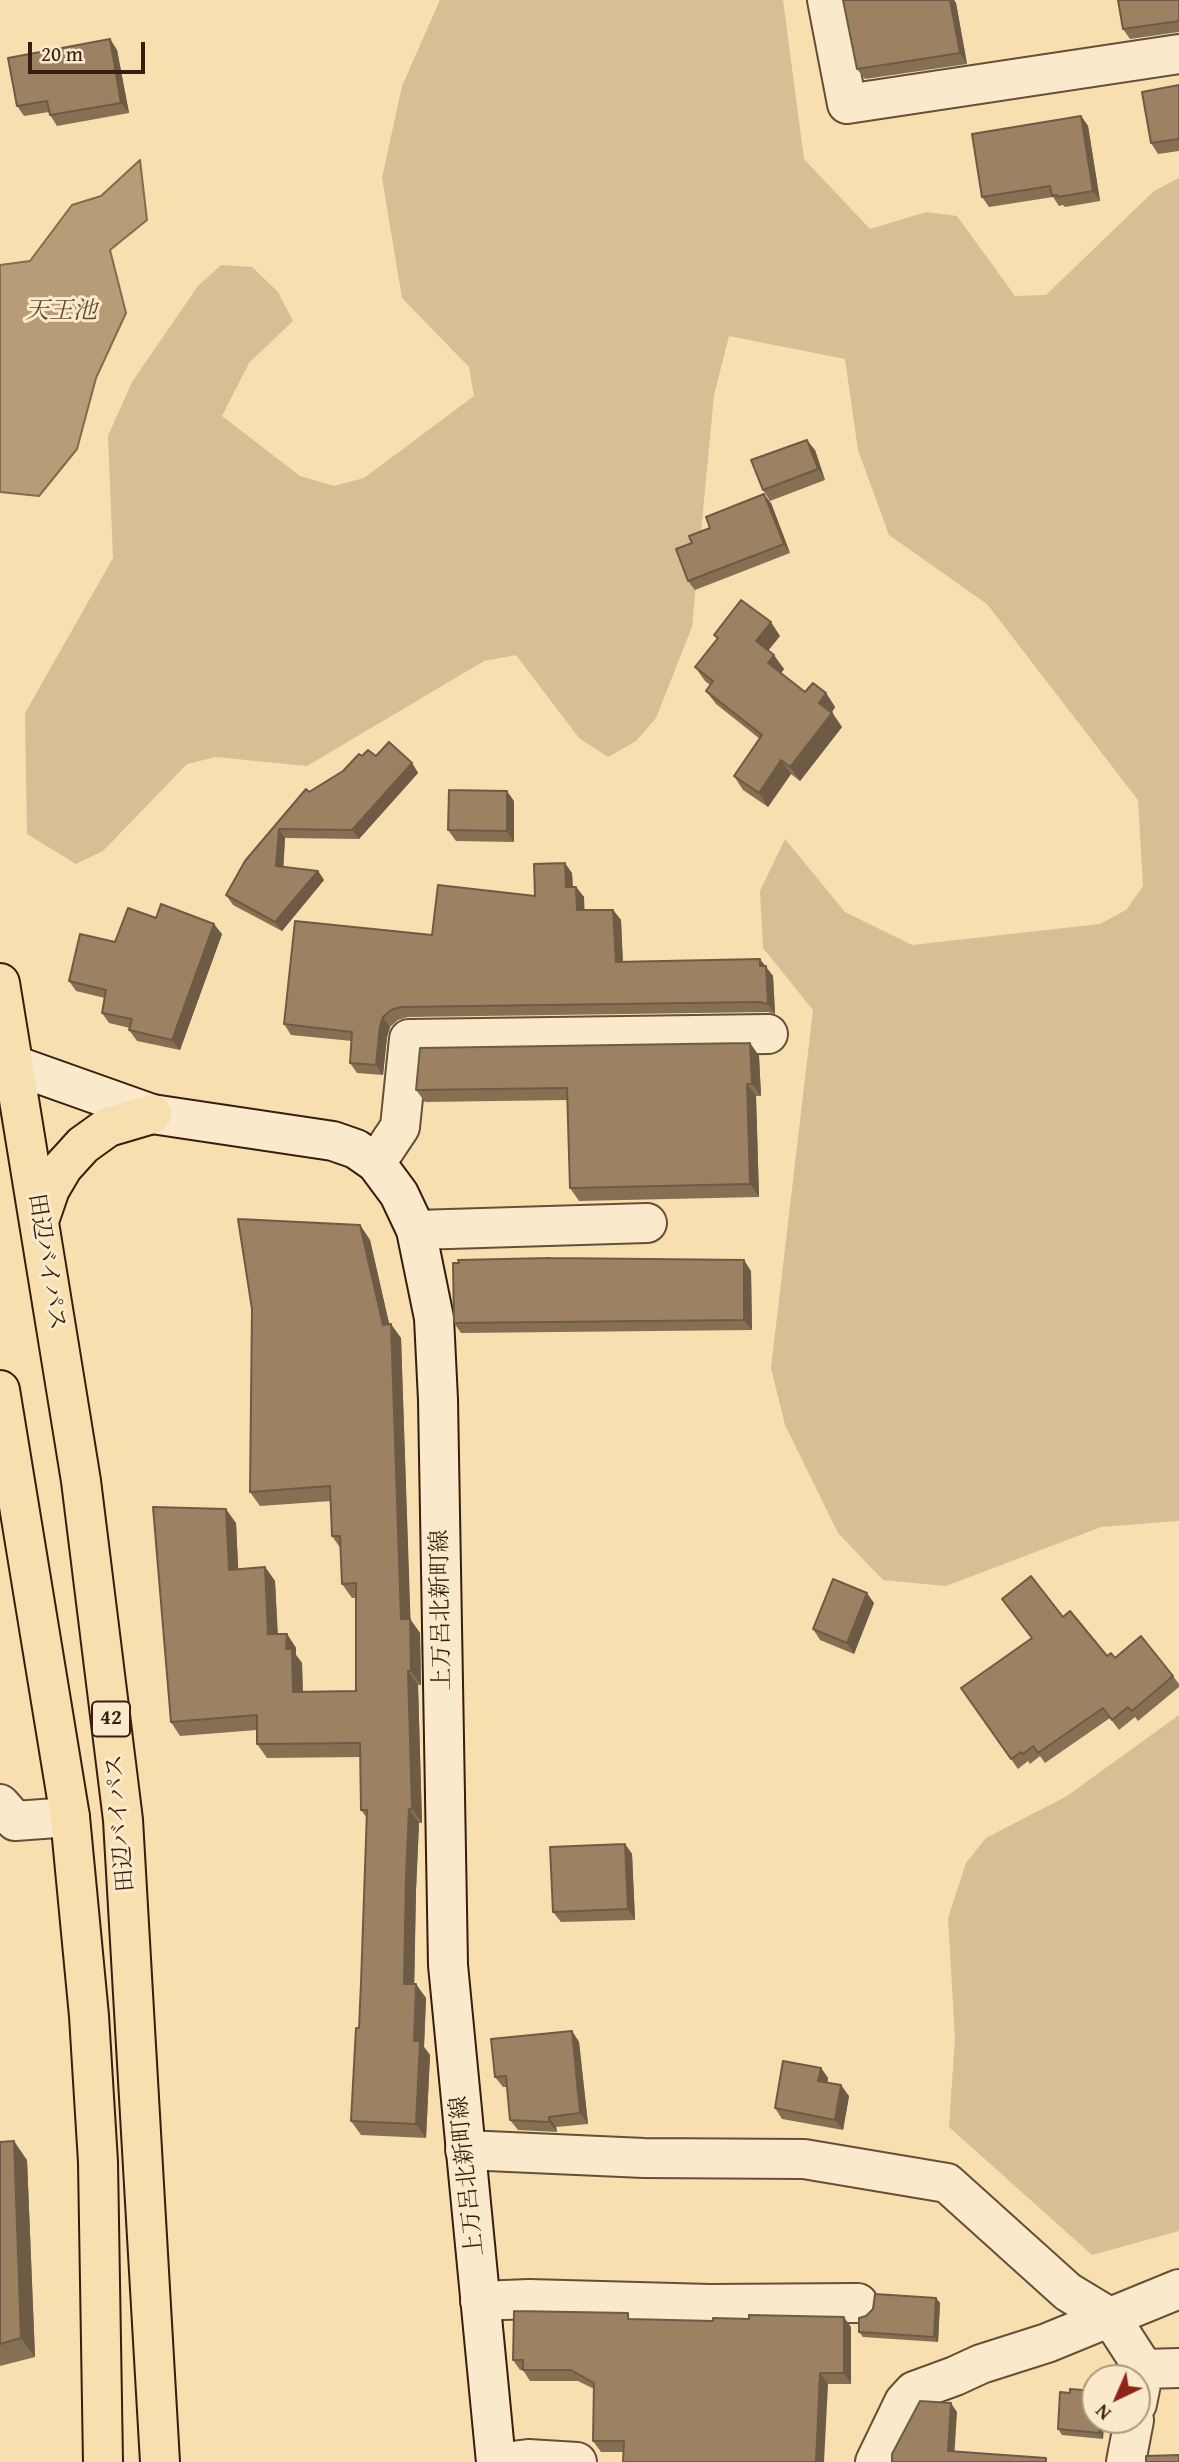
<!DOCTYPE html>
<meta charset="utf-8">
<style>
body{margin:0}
#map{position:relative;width:1179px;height:2462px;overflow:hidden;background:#f7dfaf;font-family:"Gentium Book Plus",serif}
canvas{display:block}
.north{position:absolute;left:1081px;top:2364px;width:70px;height:70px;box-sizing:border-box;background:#faeacb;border:2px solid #ad987f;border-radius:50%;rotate:224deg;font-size:19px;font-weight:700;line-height:28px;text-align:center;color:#391d0e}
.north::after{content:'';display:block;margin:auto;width:24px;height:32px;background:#8f2418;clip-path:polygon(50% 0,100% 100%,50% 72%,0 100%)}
.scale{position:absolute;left:28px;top:42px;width:117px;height:32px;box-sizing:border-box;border:4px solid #391d0e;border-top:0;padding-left:9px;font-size:21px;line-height:24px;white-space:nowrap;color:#391d0e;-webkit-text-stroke:5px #faeacb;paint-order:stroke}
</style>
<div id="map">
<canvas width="1179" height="2462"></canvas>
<div class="north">N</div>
<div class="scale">20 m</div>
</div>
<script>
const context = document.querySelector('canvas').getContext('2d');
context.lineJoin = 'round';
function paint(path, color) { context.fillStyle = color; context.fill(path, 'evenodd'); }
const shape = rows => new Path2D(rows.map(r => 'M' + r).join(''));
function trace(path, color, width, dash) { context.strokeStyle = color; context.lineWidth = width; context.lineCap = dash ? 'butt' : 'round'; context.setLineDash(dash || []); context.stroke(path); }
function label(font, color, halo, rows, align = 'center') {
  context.font = font + ' "Gentium Book Plus","Noto Serif JP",serif'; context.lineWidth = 6; context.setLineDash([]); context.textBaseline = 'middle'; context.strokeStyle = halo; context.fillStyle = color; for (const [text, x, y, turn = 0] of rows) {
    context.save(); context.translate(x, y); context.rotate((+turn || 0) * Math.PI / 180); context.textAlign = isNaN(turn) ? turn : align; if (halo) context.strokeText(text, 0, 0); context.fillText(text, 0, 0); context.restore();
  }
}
paint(shape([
 [440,0,783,0,804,159,870,229,926,212,957,216,1015,296,1046,295,1154,191,1179,178,1179,1520,1177,1521,1101,1527,946,1586,883,1580,838,1533,785,1425,771,1368,813,1010,763,948,760,891,785,839,845,912,912,945,1100,924,1126,910,1143,886,1138,800,987,604,889,535,858,450,845,359,729,336,714,395,692,627,656,718,636,741,608,757,579,738,516,655,484,661,307,766,216,757,187,764,103,851,76,864,27,834,25,713,113,558,108,436,132,382,198,286,221,265,252,267,278,292,293,321,249,363,222,416,300,476,334,486,364,478,474,396,469,367,402,298,382,178,402,86],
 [1179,1715,1179,2231,1092,2255,949,2127,955,2038,948,1918,966,1863,986,1838,1067,1796]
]), '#d7be94');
const water = shape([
 [140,160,147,220,110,250,126,313,96,378,77,449,39,496,0,492,0,265,30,261,72,205,101,196,140,160]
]);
paint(water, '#b69d78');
trace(water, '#846a4e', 2);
const minor = shape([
 [827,0,847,104,1179,54],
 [376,1163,400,1127,409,1039,768,1034],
 [416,1230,647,1223],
 [0,1804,15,1821,70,1817],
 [465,2150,644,2158,804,2159,947,2183,1068,2292,1111,2318,1144,2369,1137,2404],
 [480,2301,529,2299,710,2304,858,2303],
 [1144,2369,1179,2368],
 [504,2462,528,2459,577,2462],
 [875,2462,904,2402,914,2391,955,2376,981,2364,1047,2343,1179,2289],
 [1126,2462,1134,2420]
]);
const secondary = shape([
 [0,1060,152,1114,333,1141,356,1149,376,1163,399,1194,416,1230,434,1318,438,1400,448,1965,496,2462]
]);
const trunk = shape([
 [0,983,81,1481,123,1820,160,2462],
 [39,1221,50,1189,63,1167,83,1145,108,1127,152,1114],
 [0,1390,70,1817,89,2016,98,2162,103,2462]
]);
trace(minor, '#684e36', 42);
trace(secondary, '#391d0e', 42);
trace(trunk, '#391d0e', 42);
trace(minor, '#faeacb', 38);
trace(secondary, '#faeacb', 38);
trace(trunk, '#f7dfaf', 38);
paint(shape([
 [843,0,954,0,956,3,967,64,865,79,857,69],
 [1179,0,1179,32,1130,39,1123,29],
 [110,39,117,50,129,113,57,126,50,115,49,112,24,116,17,106],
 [1179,85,1179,151,1158,154,1151,143],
 [1081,116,1088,126,1100,201,1065,207,1063,205,1059,206,1053,197,989,207,982,197],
 [815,450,825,480,770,501,763,490],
 [771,503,790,553,695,590,688,581],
 [714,635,780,636,768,651,784,669,781,673,805,692,826,693,835,707,832,712,842,727,800,781,791,774,768,807,743,790,734,776,760,739,716,704,706,691,710,685,705,681,695,667,717,639],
 [376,756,412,763,418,773,359,839,285,838,283,867,318,871,324,880,282,931,233,905,226,895,309,792,343,771],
 [514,801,514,842,456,841,448,830],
 [572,873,573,887,576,887,584,897,584,910,613,910,621,920,623,962,765,966,773,976,775,1014,768,1012,408,1017,398,1020,390,1027,387,1037,383,1075,357,1073,350,1063,352,1041,291,1035,284,1024,432,935,535,896],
 [156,918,222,934,180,1050,137,1041,129,1030,130,1028,109,1023,102,1013,105,998,76,991,69,981,115,942],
 [750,1043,759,1056,761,1096,756,1096,759,1197,579,1201,570,1188,568,1100,425,1102,416,1090],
 [360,1225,370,1240,389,1324,401,1338,410,1619,420,1633,421,1685,418,1685,422,1823,419,1823,416,1890,414,1984,426,1998,424,2047,430,2055,426,2138,361,2135,351,2121,359,2028,361,1983,367,1818,361,1810,360,1757,267,1758,257,1744,257,1730,180,1736,171,1722,236,1523,238,1569,265,1567,275,1581,278,1634,287,1634,296,1648,296,1655,302,1663,303,1692,356,1691,356,1598,352,1598,342,1584,341,1549,332,1536,331,1501,260,1506,250,1492],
 [751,1271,752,1330,461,1333,454,1323],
 [1002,1599,1063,1617,1107,1656,1173,1676,1179,1684,1179,1687,1138,1721,1135,1717,1119,1730,1110,1718,1045,1763,1040,1756,1030,1764,1028,1761,1018,1769,961,1688,1032,1638],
 [874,1603,854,1654,820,1640,813,1629],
 [625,1844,632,1854,635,1920,561,1922,553,1912],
 [572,2031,579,2042,588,2124,556,2127,557,2132,518,2130,510,2120,507,2087,503,2087,495,2077],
 [821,2068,828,2078,827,2083,849,2096,843,2130,782,2119,775,2108],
 [0,2142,27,2160,35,2357,0,2366],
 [936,2298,940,2303,938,2342,863,2337,859,2332],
 [632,2319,851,2327,851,2384,828,2384,624,2452,601,2452,593,2441,594,2389,578,2381,530,2381,523,2370,520,2370,513,2360],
 [1070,2393,1095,2420,1104,2420,1103,2439,1062,2435,1058,2429]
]), '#867054');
paint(shape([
 [949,0,954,0,956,3,967,64,960,53],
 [110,39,117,50,129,113,121,103],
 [1081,116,1088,126,1100,201,1093,191],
 [807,440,815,450,825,480,818,469],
 [764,494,771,503,790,553,784,544],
 [771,622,780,636,765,654,756,641],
 [774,655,784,669,778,677,768,663],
 [826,693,835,707,829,717,819,703],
 [832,713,842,727,800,781,790,767],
 [781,760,791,774,768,807,759,793],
 [412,763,418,773,359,839,352,830],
 [507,791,514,801,514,842,507,831],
 [279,829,285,838,283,875,276,866],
 [565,863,572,873,573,897,566,887],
 [318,871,324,880,282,931,275,922],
 [576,887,584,897,585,921,577,910],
 [613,910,621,920,623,972,616,962],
 [214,924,222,934,180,1050,172,1040],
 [760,959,773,976,775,1014,768,1004,760,966],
 [383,1017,390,1027,387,1037,383,1075,376,1065,380,1026],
 [750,1043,759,1056,761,1096,752,1084],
 [747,1084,756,1096,759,1197,750,1184],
 [360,1225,370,1240,392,1336,391,1324,401,1338,411,1633,401,1619,383,1325],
 [744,1260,751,1271,752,1330,744,1320],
 [226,1509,236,1523,239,1584,229,1570],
 [265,1567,275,1581,278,1648,268,1634],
 [867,1593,874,1603,854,1654,847,1643],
 [410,1619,420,1633,421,1685,411,1671],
 [287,1634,296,1648,296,1655,302,1663,303,1706,293,1692,286,1649],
 [408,1671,418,1685,422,1823,412,1809],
 [409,1809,419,1823,416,1890,414,1998,404,1984,406,1876],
 [625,1844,632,1854,635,1920,628,1909],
 [416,1984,426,1998,424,2047,430,2055,426,2138,416,2124,414,2041],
 [572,2031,579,2042,588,2124,580,2113],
 [821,2068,828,2078,826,2092,818,2081],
 [841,2085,849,2096,843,2130,835,2120],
 [549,2117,556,2127,557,2132,549,2122],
 [14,2141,27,2160,35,2357,21,2338],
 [936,2298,940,2303,938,2342,934,2337],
 [844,2317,851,2327,851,2384,844,2373],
 [820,2373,828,2384,824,2462,816,2462],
 [951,2403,957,2412,954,2460,948,2451],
 [1100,2420,1104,2420,1103,2439,1099,2433]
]), '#6d5b45');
const building = shape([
 [843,0,950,0,960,53,857,69,843,0],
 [1118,0,1179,0,1179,21,1123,29,1118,0],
 [110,39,121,103,50,115,47,101,17,106,8,58,110,39],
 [1179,85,1179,139,1151,143,1142,92,1179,85],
 [1081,116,1093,191,1058,197,1057,195,1052,196,1050,186,982,197,972,134,1081,116],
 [807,440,818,469,763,490,751,460,807,440],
 [764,494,784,544,688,581,676,549,692,543,689,536,710,528,706,517,764,494],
 [741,600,771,622,756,641,774,655,768,663,805,692,813,683,826,693,819,703,832,713,790,767,781,760,759,793,734,776,762,735,706,691,713,681,695,667,718,638,714,635,741,600],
 [389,742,412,763,352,830,279,829,276,866,318,871,275,922,226,895,245,861,306,789,309,792,343,771,359,754,362,756,368,750,376,756,389,742],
 [449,790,507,791,507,831,448,830,449,790],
 [565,863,566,887,576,887,577,910,613,910,616,962,760,959,760,966,766,966,768,1004,760,1002,401,1007,391,1010,383,1017,380,1026,376,1065,350,1063,352,1032,284,1024,295,921,432,935,438,885,535,896,534,864,565,863],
 [161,904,214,924,172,1040,129,1030,132,1019,102,1013,106,990,69,981,80,934,115,942,128,908,156,918,161,904],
 [750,1043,752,1084,747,1084,750,1184,570,1188,567,1088,416,1090,420,1048,750,1043],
 [238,1219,360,1225,383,1325,391,1324,401,1619,410,1619,411,1671,408,1671,412,1809,409,1809,406,1876,404,1984,416,1984,414,2041,420,2041,416,2124,351,2121,356,2028,359,2028,361,1983,367,1810,361,1810,360,1743,257,1744,257,1715,171,1722,153,1507,226,1509,229,1570,265,1567,268,1634,287,1634,286,1649,292,1649,293,1692,356,1691,356,1583,342,1584,340,1536,332,1536,330,1486,250,1492,252,1309,238,1219],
 [550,1258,744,1260,744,1320,454,1323,453,1263,459,1263,458,1260,550,1258],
 [1031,1576,1063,1617,1070,1611,1107,1656,1111,1653,1115,1658,1141,1636,1173,1676,1132,1711,1128,1707,1112,1720,1103,1708,1038,1753,1033,1746,1023,1754,1021,1752,1011,1759,961,1688,1032,1638,1002,1599,1031,1576],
 [833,1579,867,1593,847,1643,813,1629,833,1579],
 [625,1844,628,1909,553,1912,550,1847,625,1844],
 [572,2031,580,2113,549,2117,549,2122,510,2120,506,2076,495,2077,491,2039,572,2031],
 [783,2061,821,2068,818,2081,841,2085,835,2120,775,2108,783,2061],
 [14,2141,21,2338,0,2344,0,2142,14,2141],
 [875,2294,936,2298,934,2337,859,2332,859,2318,866,2316,873,2309,875,2294],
 [514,2311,628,2313,628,2319,713,2321,713,2318,749,2319,749,2315,844,2317,844,2373,820,2373,816,2462,623,2462,624,2441,593,2441,594,2383,571,2370,523,2370,523,2360,513,2360,514,2311],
 [1070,2389,1095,2391,1095,2420,1100,2420,1099,2433,1058,2429,1060,2392,1070,2393,1070,2389],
 [920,2401,951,2403,948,2451,1046,2458,1046,2462,892,2462,892,2454,920,2401],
 [1179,2455,1179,2462,1146,2462,1146,2456,1179,2455]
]);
paint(building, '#9c8262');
trace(building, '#6d5b45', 2);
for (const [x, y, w] of [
 [111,1719,38]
]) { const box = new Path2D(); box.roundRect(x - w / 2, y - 17.5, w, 35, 5); context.fillStyle = '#faeacb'; context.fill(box); trace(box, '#391d0e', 2); }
label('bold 21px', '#391d0e', null, [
 ["42",111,1719]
]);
label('23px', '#391d0e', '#faeacb', [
 ["田辺バイパス",46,1262,81],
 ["上万呂北新町線",442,1610,-91],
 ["田辺バイパス",121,1823,-95],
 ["上万呂北新町線",468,2176,-96]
]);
label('italic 24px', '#654a33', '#faeacb', [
 ["天王池",61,312]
]);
</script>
